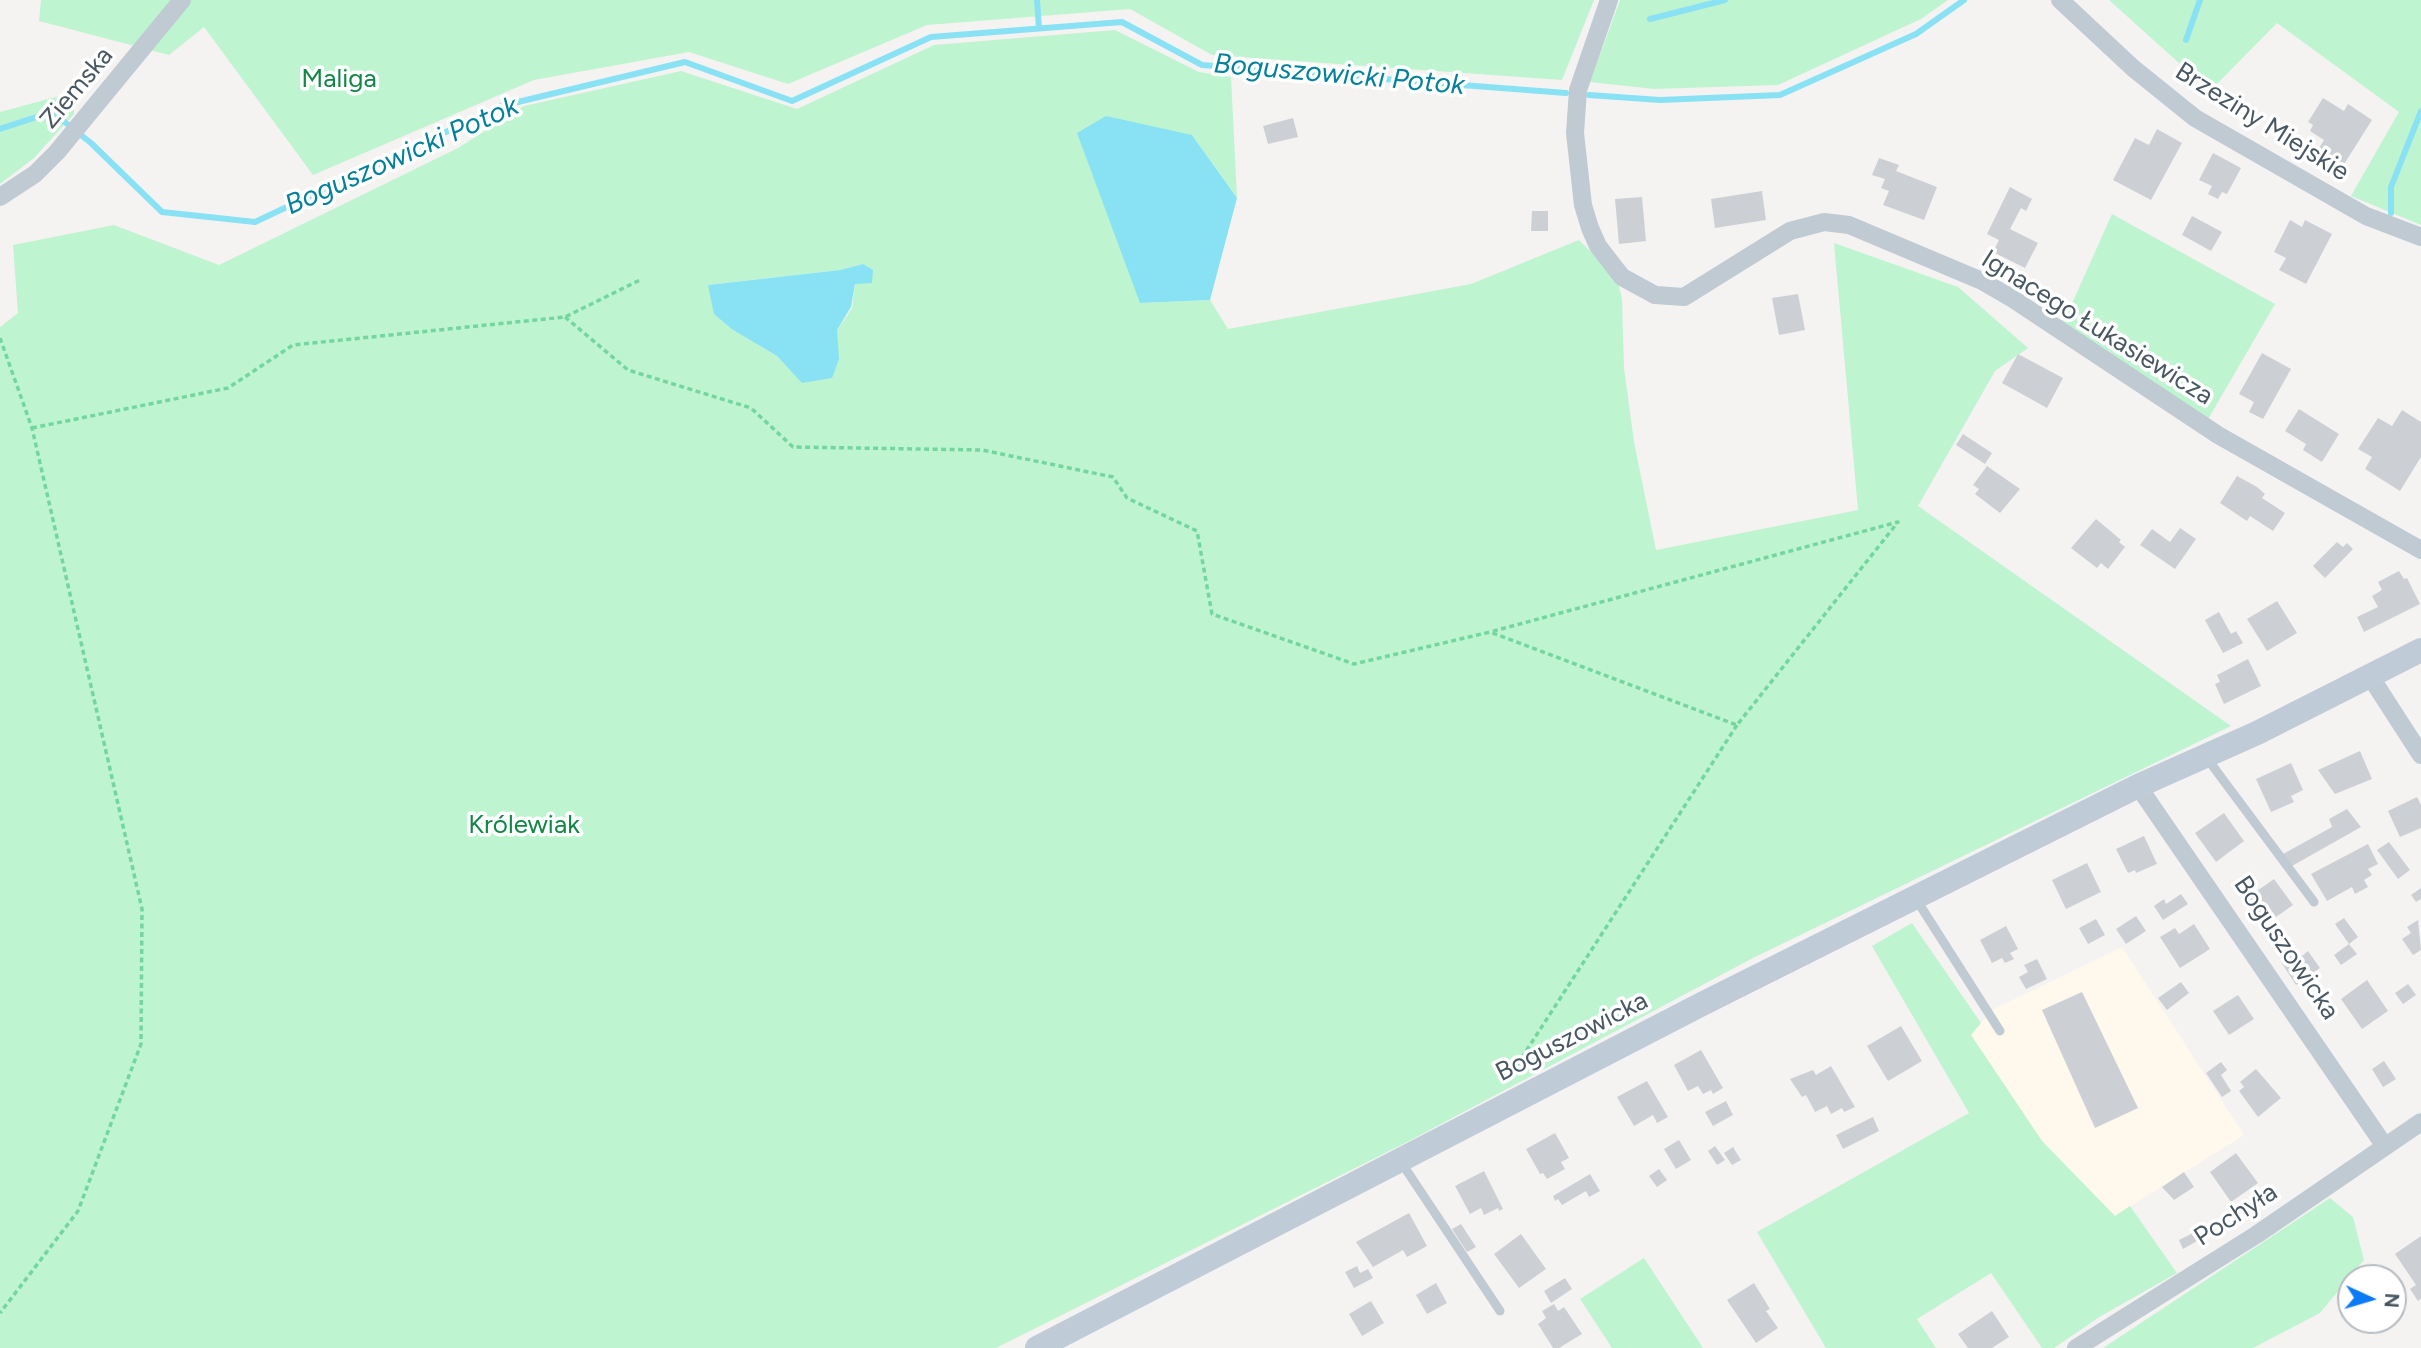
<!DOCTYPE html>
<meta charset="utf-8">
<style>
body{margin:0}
#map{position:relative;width:2421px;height:1348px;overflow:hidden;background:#f5f2f2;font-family:Figtree,sans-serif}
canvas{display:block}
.north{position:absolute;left:2337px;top:1264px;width:70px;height:70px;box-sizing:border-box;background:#fff;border:2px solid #b6bcc0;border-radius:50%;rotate:94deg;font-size:19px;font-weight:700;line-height:28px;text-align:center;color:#485762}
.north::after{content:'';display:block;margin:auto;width:24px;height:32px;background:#0b7af6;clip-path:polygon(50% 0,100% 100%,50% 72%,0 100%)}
</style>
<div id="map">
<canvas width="2421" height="1348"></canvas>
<div class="north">N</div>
</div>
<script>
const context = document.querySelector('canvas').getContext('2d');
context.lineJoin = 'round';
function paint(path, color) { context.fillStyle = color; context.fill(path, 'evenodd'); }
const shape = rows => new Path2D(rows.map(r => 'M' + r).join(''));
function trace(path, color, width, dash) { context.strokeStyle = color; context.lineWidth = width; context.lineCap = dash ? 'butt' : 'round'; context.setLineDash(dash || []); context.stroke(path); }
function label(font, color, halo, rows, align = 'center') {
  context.font = font + ' Figtree,sans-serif'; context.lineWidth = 7; context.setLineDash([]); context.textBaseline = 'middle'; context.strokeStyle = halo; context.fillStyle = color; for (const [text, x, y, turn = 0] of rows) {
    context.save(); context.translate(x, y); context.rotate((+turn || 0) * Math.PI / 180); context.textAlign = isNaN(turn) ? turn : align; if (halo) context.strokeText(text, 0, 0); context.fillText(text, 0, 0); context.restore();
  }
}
paint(shape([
 [2122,947,2244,1135,2115,1216,2042,1141,1971,1035,1992,1010]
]), '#fef8ed');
paint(shape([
 [41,0,1594,0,1562,80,1212,55,1130,9,927,25,788,84,689,52,534,80,313,175,204,27,169,55,39,21],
 [1620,0,1948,0,1921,19,1778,85,1654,89,1590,82],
 [2109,0,2421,0,2421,225,2351,196,2399,112,2277,23,2210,91],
 [1115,30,1199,72,1231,77,1237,198,1192,135,1140,303,1210,300,1228,329,1471,284,1579,240,1617,278,1622,299,1624,368,1634,442,1656,550,1858,510,1834,243,1958,287,2028,348,1995,371,1918,506,2231,726,1753,958,1411,1140,996,1348,0,1348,0,327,18,313,13,245,114,225,219,265,458,148,524,106,681,71,797,109,934,45],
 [863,264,855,284,852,308,802,382,777,356,733,330,708,285,840,270],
 [63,95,74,101,74,114,34,158,0,184,0,112],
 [2112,214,2275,304,2207,421,2058,321,2065,319],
 [1912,923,1981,1023,1971,1035,2042,1141,2115,1216,2130,1206,2177,1273,2101,1316,2054,1348,2042,1348,1991,1273,1917,1319,1936,1348,1826,1348,1757,1232,1969,1113,1872,946],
 [2330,1198,2353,1217,2364,1260,2320,1313,2253,1348,2103,1348],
 [1644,1258,1703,1348,1612,1348,1580,1299]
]), '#bff4d1');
paint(shape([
 [1106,116,1192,135,1237,198,1210,300,1140,303,1077,133],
 [863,264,873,270,872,283,855,284,851,307,837,330,839,359,832,378,802,383,777,356,733,330,714,314,708,285,840,270]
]), '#88e2f4');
trace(shape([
 [1037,0,1039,28],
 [1650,19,1725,0],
 [2186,40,2200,0],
 [1589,95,1660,100,1780,95,1916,34,1964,0],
 [0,129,52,112,91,143,162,212,255,222,501,106,685,62,792,101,931,37,1122,22,1202,65,1566,93],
 [2391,213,2391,187,2421,111]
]), '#88e2f4', 6);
paint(shape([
 [2323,98,2344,111,2348,104,2372,120,2341,169,2316,153,2324,140,2310,131,2313,125,2308,122],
 [1293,118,1298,137,1268,144,1263,126],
 [2157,129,2182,143,2151,200,2113,180,2135,138,2149,145],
 [2213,153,2241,168,2227,194,2222,192,2218,199,2208,194,2212,186,2199,180],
 [1879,158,1899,165,1896,171,1937,187,1924,220,1883,205,1889,191,1881,188,1885,179,1872,175],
 [2010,187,2032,199,2026,211,2021,208,2010,229,2038,243,2025,268,1993,252,1999,240,1987,234],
 [1762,191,1766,220,1715,228,1711,199],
 [1642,197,1646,241,1619,244,1615,199],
 [1532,211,1548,211,1548,231,1531,231],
 [2192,216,2222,232,2211,251,2182,235],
 [2290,220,2302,227,2305,220,2332,234,2306,284,2279,270,2286,258,2274,252],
 [1798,294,1805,330,1779,335,1772,298],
 [2262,353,2291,369,2263,419,2249,412,2254,402,2239,394],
 [2018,354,2063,378,2047,408,2002,383],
 [2299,409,2339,434,2322,462,2303,450,2306,444,2285,431],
 [2402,410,2421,422,2421,457,2400,491,2365,469,2372,457,2358,449,2378,418,2392,426],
 [1963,434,1992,453,1985,464,1956,445],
 [1987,466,2020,489,2000,513,1975,494,1979,489,1973,485],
 [2237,476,2257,487,2265,494,2262,498,2285,513,2273,531,2250,516,2247,521,2220,503],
 [2096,519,2121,540,2119,542,2125,547,2108,569,2101,563,2097,568,2071,548],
 [2180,528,2196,539,2175,569,2140,545,2152,529,2170,542],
 [2337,542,2343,547,2347,543,2353,549,2325,578,2313,566],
 [2399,571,2404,579,2407,578,2420,604,2364,632,2357,617,2378,607,2372,596,2382,590,2378,582],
 [2277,601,2297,633,2267,651,2247,619],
 [2219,612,2231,634,2236,631,2243,643,2223,653,2205,620],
 [2248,659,2261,686,2224,704,2215,684,2220,682,2217,675],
 [2360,751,2372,779,2335,794,2318,770],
 [2291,763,2303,790,2291,796,2294,802,2271,812,2256,779],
 [2417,797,2421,805,2421,828,2400,837,2388,811],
 [2347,809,2361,827,2292,866,2283,854,2332,827,2329,819],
 [2224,813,2244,841,2216,862,2195,833],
 [2144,836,2157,864,2136,873,2135,870,2128,873,2116,849],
 [2389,842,2410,870,2398,879,2377,850],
 [2368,844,2378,864,2368,869,2372,875,2364,880,2368,887,2355,894,2352,887,2327,901,2311,874],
 [2087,863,2101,892,2066,909,2052,880],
 [2274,879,2293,905,2266,924,2260,916,2253,921,2247,913,2254,907,2247,898],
 [2421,888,2421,899,2416,902,2411,895],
 [2181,894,2188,904,2163,920,2154,906,2164,899,2166,904],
 [2136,916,2146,931,2126,944,2116,929],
 [2344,918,2358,937,2349,944,2335,924],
 [2096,919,2105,935,2088,944,2079,928],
 [2418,920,2421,950,2413,955,2402,939,2411,933,2407,927],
 [2194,924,2210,949,2180,968,2160,937,2175,928,2179,934],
 [2006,926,2018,949,2010,953,2014,959,2005,963,2002,958,1992,963,1980,940],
 [2349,944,2357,954,2341,965,2334,955],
 [2308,951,2320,968,2296,985,2281,962,2295,953,2302,956],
 [2037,959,2047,979,2026,989,2019,977,2028,972,2024,965],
 [2367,980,2388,1011,2362,1029,2341,999],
 [2181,982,2189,993,2167,1010,2158,998],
 [2408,984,2416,995,2403,1004,2395,993],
 [2082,992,2138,1108,2095,1128,2042,1010],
 [2238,995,2254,1019,2229,1035,2213,1011],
 [1901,1026,1922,1061,1888,1081,1867,1046],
 [1701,1050,1723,1088,1713,1094,1711,1090,1703,1094,1698,1086,1688,1091,1674,1065],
 [2384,1061,2396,1079,2383,1087,2372,1069],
 [2221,1062,2227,1070,2221,1075,2231,1091,2222,1097,2206,1073],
 [1831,1066,1855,1107,1844,1112,1842,1108,1831,1114,1827,1106,1815,1112,1806,1095,1802,1097,1790,1079,1813,1070,1816,1075],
 [2256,1069,2281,1098,2258,1117,2239,1091,2244,1087,2240,1082],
 [1647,1081,1668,1117,1657,1123,1653,1115,1634,1126,1617,1097],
 [1726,1101,1733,1115,1713,1126,1705,1112],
 [1873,1117,1879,1131,1843,1149,1836,1135],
 [1555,1133,1569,1158,1561,1162,1565,1169,1547,1179,1543,1173,1540,1174,1526,1149],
 [1679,1140,1691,1160,1676,1169,1664,1149],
 [1715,1146,1725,1160,1717,1165,1708,1151],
 [1733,1147,1741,1160,1732,1165,1724,1153],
 [2236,1153,2258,1183,2231,1202,2210,1172],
 [1659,1169,1667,1180,1657,1187,1649,1176],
 [1484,1171,1503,1209,1499,1211,1498,1208,1484,1215,1481,1208,1470,1214,1455,1186],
 [2184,1172,2194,1187,2174,1200,2162,1187],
 [1590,1174,1600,1191,1589,1197,1586,1191,1562,1205,1558,1199,1555,1201,1553,1196],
 [1409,1213,1427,1246,1407,1257,1403,1250,1373,1267,1356,1242],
 [1461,1224,1476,1247,1467,1252,1452,1229],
 [2195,1232,2199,1240,2183,1249,2179,1240],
 [1521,1234,1546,1269,1519,1288,1494,1254],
 [2421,1236,2421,1299,2418,1301,2410,1289,2416,1285,2395,1254],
 [1357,1266,1360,1273,1368,1269,1373,1278,1354,1288,1345,1272],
 [1565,1278,1572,1289,1551,1303,1544,1291],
 [1436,1283,1447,1303,1427,1314,1416,1295],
 [1754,1283,1770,1309,1766,1311,1778,1328,1756,1343,1727,1300],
 [1371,1301,1384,1323,1362,1336,1349,1314],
 [1554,1304,1558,1311,1564,1307,1582,1334,1559,1348,1553,1348,1538,1324,1546,1318,1542,1311],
 [1992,1311,2009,1337,1992,1348,1968,1348,1958,1334]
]), '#ccd0d5');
trace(shape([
 [565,317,628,370,751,408,793,447,982,450,1113,477,1127,498,1197,531,1212,614,1354,664,1490,632,1737,725,1898,522,1490,632],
 [0,338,32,428,142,909,141,1044,78,1211,0,1313],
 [32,428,228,388,293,345,565,317,642,279],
 [1508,1079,1737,725]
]), '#73d6a1', 3.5, [5, 3.5]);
trace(shape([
 [2206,757,2314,902],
 [1916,899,2000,1031],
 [1401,1162,1500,1311]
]), '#bfcad3', 9);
trace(shape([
 [1609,0,1578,90,1575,133,1583,205,1590,228,1598,246,1622,277,1655,295,1684,297,1790,231,1824,222,1849,225,1982,281,2013,299,2218,435,2421,550],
 [2060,0,2133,68,2195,118,2366,216,2421,237],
 [0,197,35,174,57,152,182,0],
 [2370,676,2421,755],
 [2138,786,2384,1145],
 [2076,1348,2256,1235,2421,1122]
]), '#bfcad3', 18);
trace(shape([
 [1037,1348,1702,1004,2138,786,2257,733,2421,650]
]), '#bfcbd7', 24);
label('26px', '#0f8746', '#fff', [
 ["Maliga",339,79],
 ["Królewiak",524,825]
]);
label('26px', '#485762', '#fff', [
 ["Ziemska",77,88,-50],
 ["Brzeziny Miejskie",2262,122,32],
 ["Ignacego Łukasiewicza",2097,328,32],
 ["Boguszowicka",2286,948,56],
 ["Boguszowicka",1572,1037,-27],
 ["Pochyła",2236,1215,-33]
]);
label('italic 28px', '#03809b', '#fff', [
 ["Boguszowicki Potok",1339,75,5],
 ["Boguszowicki Potok",402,156,-24]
]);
</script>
